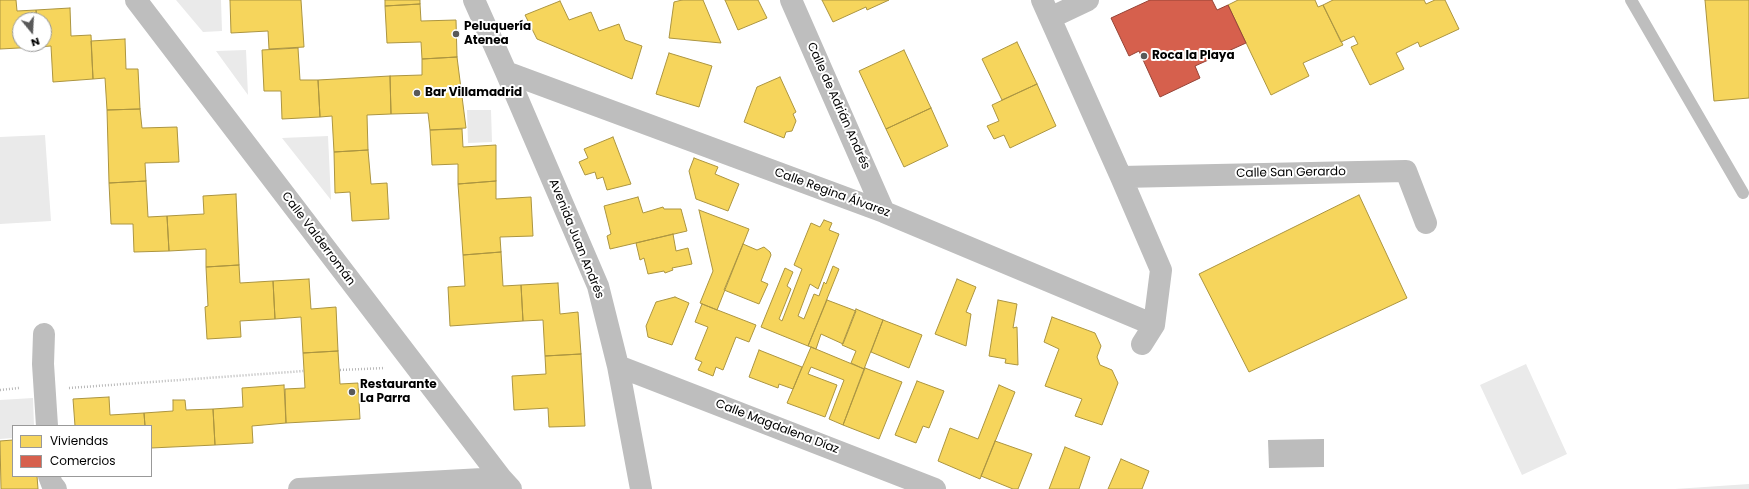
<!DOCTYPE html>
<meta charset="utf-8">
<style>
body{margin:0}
#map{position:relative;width:1749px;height:489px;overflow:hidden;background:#fff;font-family:Poppins,sans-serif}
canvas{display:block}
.legend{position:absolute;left:12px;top:425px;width:140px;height:52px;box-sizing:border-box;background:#fff;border:1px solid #999;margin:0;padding:5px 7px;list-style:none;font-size:12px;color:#000}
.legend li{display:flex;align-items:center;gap:8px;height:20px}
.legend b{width:20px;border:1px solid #999}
.north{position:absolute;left:12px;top:12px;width:40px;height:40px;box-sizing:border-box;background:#fff;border:1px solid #999;border-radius:50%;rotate:162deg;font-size:11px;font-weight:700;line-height:16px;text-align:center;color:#000}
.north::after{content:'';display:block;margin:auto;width:14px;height:18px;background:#595959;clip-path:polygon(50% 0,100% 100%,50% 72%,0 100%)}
</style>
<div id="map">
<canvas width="1749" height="489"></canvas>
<ul class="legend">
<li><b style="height:11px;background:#f6d55c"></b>Viviendas</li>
<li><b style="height:11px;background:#d6604d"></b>Comercios</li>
</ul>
<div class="north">N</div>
</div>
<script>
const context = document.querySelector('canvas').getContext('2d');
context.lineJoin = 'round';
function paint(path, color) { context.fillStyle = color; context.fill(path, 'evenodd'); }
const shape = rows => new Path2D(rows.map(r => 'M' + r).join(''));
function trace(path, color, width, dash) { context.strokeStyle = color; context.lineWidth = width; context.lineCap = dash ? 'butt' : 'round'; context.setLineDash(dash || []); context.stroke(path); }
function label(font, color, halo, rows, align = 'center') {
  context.font = font + ' Poppins,sans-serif'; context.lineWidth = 4; context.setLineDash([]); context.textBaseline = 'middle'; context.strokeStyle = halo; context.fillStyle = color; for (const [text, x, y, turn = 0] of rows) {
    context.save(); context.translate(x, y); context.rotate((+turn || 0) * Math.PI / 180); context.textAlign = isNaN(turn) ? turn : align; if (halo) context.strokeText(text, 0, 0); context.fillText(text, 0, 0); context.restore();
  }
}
paint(shape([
 [176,0,221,0,222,31,203,32],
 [246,50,248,95,216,51],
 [467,110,491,110,492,142,468,143],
 [45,135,51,221,0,224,0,137],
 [328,136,331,200,282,138],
 [1526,364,1567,454,1522,475,1480,385],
 [33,398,34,426,13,426,13,438,0,439,0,400],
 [1749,484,1749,489,1675,489]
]), '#eaeaea');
paint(shape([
 [1324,439,1324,467,1269,468,1268,440]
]), '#bcbcbc');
const homes = shape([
 [0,0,16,0,17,11,36,10,37,20,20,20,20,44,38,44,38,47,0,49,0,0],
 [230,0,301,0,304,47,269,49,268,31,231,33,230,0],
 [385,0,420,0,420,4,385,6,385,0],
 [682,0,703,0,721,43,669,38,674,2,682,0],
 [725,0,758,0,767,18,738,30,725,0],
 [822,0,889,0,867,10,866,7,833,22,822,0],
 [1238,0,1315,0,1318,7,1323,5,1343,45,1303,63,1309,76,1271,95,1228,5,1238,0],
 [1333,0,1424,0,1426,4,1435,0,1445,0,1459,29,1420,47,1418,42,1396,53,1404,69,1370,85,1351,47,1358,44,1354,36,1341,42,1323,5,1333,0],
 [1705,0,1749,0,1749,98,1714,101,1705,0],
 [560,1,569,20,591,12,599,31,619,24,625,40,642,46,632,79,537,39,525,15,560,1],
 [420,4,421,21,456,20,457,57,422,59,421,42,387,43,385,6,420,4],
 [70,8,71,36,91,35,93,79,53,82,51,46,38,47,38,44,44,44,44,20,37,20,36,10,70,8],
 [125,39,126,69,138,69,140,109,107,110,105,78,93,79,91,41,125,39],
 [1017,42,1037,84,1002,100,982,59,1017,42],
 [298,48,300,80,318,80,320,117,282,119,281,91,264,91,262,50,298,48],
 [904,50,931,108,886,129,859,71,904,50],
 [669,53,712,66,699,107,656,94,669,53],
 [457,57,466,128,430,130,428,113,391,114,390,76,422,75,422,59,457,57],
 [390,76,391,114,367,115,368,150,334,152,332,116,320,117,318,80,390,76],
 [780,77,796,112,793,114,796,121,792,131,786,132,784,138,744,122,757,87,780,77],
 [1037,84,1056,126,1010,148,1004,135,994,139,987,126,999,121,992,105,1037,84],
 [931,108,948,146,904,167,886,129,931,108],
 [140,109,142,128,177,127,179,162,145,163,146,181,109,183,107,110,140,109],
 [462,129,463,147,496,145,496,181,458,184,458,164,432,165,430,130,462,129],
 [613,137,631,184,607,190,603,177,597,179,595,172,585,175,579,162,588,158,584,149,613,137],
 [368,150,371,184,387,183,389,219,352,221,350,192,335,193,334,152,368,150],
 [694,158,718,167,715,174,739,184,728,211,696,199,689,171,694,158],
 [146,181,148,217,167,216,169,251,134,252,133,224,111,224,109,183,146,181],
 [496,181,496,199,531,197,533,236,500,237,501,252,463,255,458,184,496,181],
 [236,194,239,265,206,267,206,249,169,251,167,216,204,214,203,196,236,194],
 [1359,195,1407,298,1249,372,1199,274,1359,195],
 [638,197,643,213,663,207,664,209,681,209,687,231,610,249,607,236,611,234,604,206,638,197],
 [699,210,749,229,717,310,700,303,713,271,699,210],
 [824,220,832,223,829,230,839,234,818,289,810,284,798,316,804,319,814,294,819,296,824,282,826,284,833,266,839,269,808,346,761,327,785,268,793,272,787,286,791,289,779,319,782,321,802,269,794,265,811,223,820,227,824,220],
 [673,234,676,251,688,248,692,264,672,268,673,270,665,273,664,271,648,274,644,258,640,260,636,243,673,234],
 [743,244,757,250,764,247,770,252,771,255,761,281,768,284,759,304,724,290,743,244],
 [501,252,503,286,521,285,523,321,450,326,448,287,465,286,463,255,501,252],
 [239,265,240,283,273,281,275,319,240,321,241,337,207,339,205,307,208,306,206,267,239,265],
 [309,279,311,309,336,307,338,351,303,353,301,317,275,319,273,281,309,279],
 [957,279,976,287,966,312,971,314,966,346,935,334,957,279],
 [558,283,560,314,578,312,581,354,545,356,543,320,523,321,521,285,558,283],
 [675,297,689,303,672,345,648,337,646,326,656,302,675,297],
 [827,300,856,311,843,344,821,334,816,349,808,346,827,300],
 [998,300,1017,304,1013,328,1017,327,1018,365,1005,363,1006,359,989,356,998,300],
 [702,304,756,325,749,342,736,337,723,370,716,367,713,376,698,370,702,362,695,359,708,327,695,322,702,304],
 [856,309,883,320,864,369,851,363,856,351,842,345,856,309],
 [1052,317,1095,333,1101,346,1097,357,1100,365,1112,370,1118,383,1102,425,1075,416,1082,399,1045,386,1059,349,1044,342,1052,317],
 [883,320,922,335,909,368,871,352,883,320],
 [811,347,864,369,843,425,829,419,844,380,811,367,808,374,837,385,825,417,787,403,811,347],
 [759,350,802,367,793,389,779,384,778,388,749,377,759,350],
 [338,351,340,384,358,383,360,419,286,423,285,389,305,388,303,353,338,351],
 [581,354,585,426,549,427,548,408,514,410,512,376,546,374,545,356,581,354],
 [865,368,902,382,879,439,843,425,865,368],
 [917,381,944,391,929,428,923,426,916,443,895,435,917,381],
 [284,385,286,423,252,426,253,443,215,445,213,409,243,407,242,388,284,385],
 [999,385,1015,392,980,479,938,461,950,428,978,439,999,385],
 [109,397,110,415,144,413,145,426,75,426,73,399,109,397],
 [173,400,185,400,186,410,213,409,215,445,151,448,151,426,145,426,144,413,173,411,173,400],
 [13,440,13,476,37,476,38,489,1,489,0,441,13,440],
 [995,441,1032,454,1018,489,1013,489,981,476,995,441],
 [1065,447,1090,457,1079,489,1049,489,1065,447],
 [1121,459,1149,471,1142,489,1108,489,1121,459]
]);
paint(homes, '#f6d55c');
trace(homes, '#ac9540', 1);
const shops = shape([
 [1150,0,1212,0,1217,10,1228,5,1246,43,1195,66,1200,78,1160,97,1139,51,1129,56,1111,18,1150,0]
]);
paint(shops, '#d6604d');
trace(shops, '#964336', 1);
trace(shape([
 [340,370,385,368],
 [69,388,304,371],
 [0,390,19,388]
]), '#b8b8b8', 2.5, [1, 2]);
trace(shape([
 [1631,0,1743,193]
]), '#bebebe', 12);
trace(shape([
 [136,0,501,478,511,489],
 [474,0,506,72,598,286,618,366,641,489],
 [791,0,884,212],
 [1042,0,1121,177,1161,270,1154,325,1142,344],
 [1050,18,1088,0],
 [506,72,884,212,1154,325],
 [1121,177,1406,171,1426,223],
 [44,334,43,364,47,426],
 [618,366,935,489],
 [49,476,52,484,56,489],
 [299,489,501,478]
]), '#bebebe', 22);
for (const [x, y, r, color] of [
 [456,34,4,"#595959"],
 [1144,56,4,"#595959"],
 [417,93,4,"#595959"],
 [352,392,4,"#595959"]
]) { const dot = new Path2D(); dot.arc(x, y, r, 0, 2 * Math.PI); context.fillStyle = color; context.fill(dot); trace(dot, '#fff', 1.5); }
label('bold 12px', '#000', '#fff', [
 ["Peluquería",464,27],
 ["Atenea",464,41],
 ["Roca la Playa",1152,56],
 ["Bar Villamadrid",425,93],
 ["Restaurante",360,385],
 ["La Parra",360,399]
], 'left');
label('12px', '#000', '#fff', [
 ["Calle de Adrián Andrés",838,106,66],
 ["Calle San Gerardo",1291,173,-1],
 ["Calle Regina Álvarez",832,193,20],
 ["Calle Valderromán",318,239,53],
 ["Avenida Juan Andrés",576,239,68],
 ["Calle Magdalena Díaz",777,427,21]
]);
</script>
